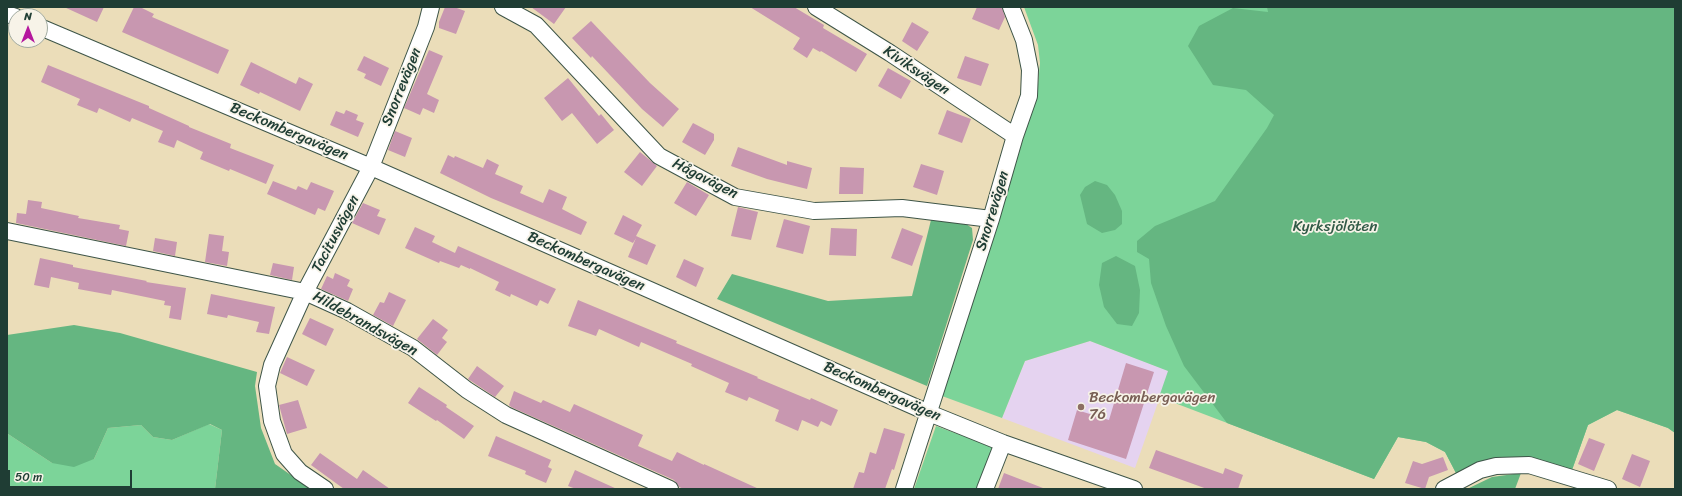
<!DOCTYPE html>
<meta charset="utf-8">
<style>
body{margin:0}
#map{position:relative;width:1682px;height:496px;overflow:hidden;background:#ebddb9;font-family:Sriracha,sans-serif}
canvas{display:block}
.frame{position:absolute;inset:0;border:8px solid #1f3d34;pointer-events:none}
.north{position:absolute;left:8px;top:8px;width:40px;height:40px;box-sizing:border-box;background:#f7f3e8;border:1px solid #a1aaa0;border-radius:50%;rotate:0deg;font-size:11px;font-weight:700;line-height:16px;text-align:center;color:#1f3d34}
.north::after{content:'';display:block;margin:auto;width:14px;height:18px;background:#b5179e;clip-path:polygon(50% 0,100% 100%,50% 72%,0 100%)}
.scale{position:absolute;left:8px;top:470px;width:124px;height:18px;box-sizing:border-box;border:2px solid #1f3d34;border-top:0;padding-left:5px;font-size:12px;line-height:14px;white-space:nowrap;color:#1f3d34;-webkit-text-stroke:3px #f7f3e8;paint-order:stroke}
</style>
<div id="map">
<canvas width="1682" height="496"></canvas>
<div class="frame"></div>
<div class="north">N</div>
<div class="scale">50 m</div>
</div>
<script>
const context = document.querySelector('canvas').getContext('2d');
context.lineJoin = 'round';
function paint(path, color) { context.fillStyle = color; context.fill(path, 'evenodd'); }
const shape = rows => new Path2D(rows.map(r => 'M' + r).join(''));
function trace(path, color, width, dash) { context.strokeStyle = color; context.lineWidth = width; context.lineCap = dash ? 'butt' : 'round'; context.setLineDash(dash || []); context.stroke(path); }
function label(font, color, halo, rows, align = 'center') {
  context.font = font + ' Sriracha,sans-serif'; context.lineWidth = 3.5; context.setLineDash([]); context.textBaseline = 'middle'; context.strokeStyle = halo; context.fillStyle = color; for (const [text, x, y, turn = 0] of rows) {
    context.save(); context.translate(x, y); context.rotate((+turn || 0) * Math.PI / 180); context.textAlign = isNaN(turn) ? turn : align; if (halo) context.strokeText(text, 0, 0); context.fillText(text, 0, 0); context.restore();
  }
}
paint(shape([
 [1090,341,1169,371,1135,468,1002,418,1025,361]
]), '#e5d3f0');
paint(shape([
 [1024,7,1675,7,1675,433,1668,428,1617,410,1588,425,1572,470,1530,457,1492,459,1457,475,1445,452,1426,442,1398,437,1374,479,1159,397,1168,371,1090,341,1025,361,1002,418,942,396,1037,95,1040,63,1038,45],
 [209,424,222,430,215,489,10,489,7,470,8,434,52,463,94,459,108,428,141,425,153,437,172,440],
 [936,426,993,447,977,489,914,489]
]), '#7cd499');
paint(shape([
 [1267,7,1675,7,1675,433,1668,428,1617,410,1588,425,1572,470,1530,457,1492,459,1457,475,1445,452,1426,442,1398,437,1374,479,1227,423,1184,366,1166,326,1151,283,1149,259,1137,252,1137,241,1155,226,1215,201,1267,128,1274,115,1246,90,1213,85,1188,46,1199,26,1233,8,1268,12],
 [1095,181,1107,185,1115,195,1122,211,1122,224,1115,230,1102,233,1087,224,1080,195,1085,187],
 [931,220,966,224,972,228,973,240,927,386,717,299,732,274,828,301,912,296],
 [1116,256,1135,266,1140,290,1139,313,1132,326,1117,324,1104,307,1099,285,1102,263],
 [74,325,120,333,257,372,255,386,261,428,275,464,311,489,215,489,222,430,210,424,172,440,153,437,141,425,108,428,94,459,74,467,52,463,8,434,7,335],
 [1521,473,1515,489,1467,489,1492,477]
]), '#65b681');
paint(shape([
 [64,7,104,7,97,22],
 [134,7,140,7,154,14,152,17,229,50,218,74,122,32],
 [445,7,454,7,465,11,456,34,439,28,439,22],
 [531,7,566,7,554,24],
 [750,7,794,7,824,25,823,28,867,54,856,72,821,51,820,52,813,48,807,58,793,49,800,38],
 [977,7,1002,8,1005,17,999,30,972,19],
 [591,21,650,83,679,109,663,127,642,109,592,56,591,58,572,38],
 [912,22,929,32,917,51,902,41],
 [429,50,443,56,427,94,439,100,434,113,423,108,420,115,404,108],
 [364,56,389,68,381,86,364,78,366,74,357,70],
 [965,56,989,64,981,86,957,78],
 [251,62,296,84,299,77,313,84,300,111,260,92,259,94,240,85],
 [48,65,149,106,149,108,189,126,189,127,231,144,230,148,274,165,266,184,230,169,229,171,200,159,203,152,177,140,174,148,158,142,163,131,132,118,130,122,99,108,97,113,77,105,80,99,41,82],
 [888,68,911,81,901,99,878,86],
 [568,78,599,116,601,114,614,130,597,144,572,113,562,121,544,98],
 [346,110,358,115,356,120,364,123,358,137,330,125,336,111,344,114],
 [947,110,971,119,962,143,938,134],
 [693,123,714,134,714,140,705,155,682,142],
 [395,131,412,138,405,157,388,150],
 [738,147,787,165,787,161,812,168,807,189,767,179,731,166],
 [640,152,657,166,642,186,624,172],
 [448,155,454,158,455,156,483,168,487,159,499,165,495,174,523,186,520,193,543,203,549,189,567,197,562,209,587,222,581,235,491,198,440,173],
 [921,164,944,171,937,195,913,187],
 [840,167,864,168,863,194,839,194],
 [273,181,296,190,298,186,307,190,311,182,334,191,325,211,318,208,315,215,267,194],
 [687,182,709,195,696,216,674,203],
 [28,200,42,202,41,208,79,216,78,218,120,225,119,229,129,231,126,246,16,223,17,213,26,214],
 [363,203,380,210,377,216,386,219,379,235,352,223],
 [738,207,758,212,751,240,731,236],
 [623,215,642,225,636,236,656,245,647,265,628,257,636,238,633,243,614,234],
 [784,219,810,226,803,254,776,247],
 [415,227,435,236,432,242,455,253,458,246,556,289,548,304,540,300,537,306,511,294,510,297,495,290,499,282,470,268,470,269,461,265,459,268,440,261,439,263,405,248],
 [831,228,857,229,856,256,829,255],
 [902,228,923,236,912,266,891,258],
 [209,234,224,236,222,251,229,252,227,266,205,262],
 [155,238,177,242,175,256,153,251],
 [40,258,73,265,73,267,147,281,146,282,186,288,181,320,169,318,171,306,164,305,165,301,112,290,111,295,78,289,79,283,51,277,49,288,34,285],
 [684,259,704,268,696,287,676,277],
 [273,263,294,267,292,280,270,275],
 [335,273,350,280,347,286,353,289,348,301,321,289,327,276,333,279],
 [389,292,406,300,393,326,373,315,380,302,384,303],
 [211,294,275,307,269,334,256,332,259,322,228,315,227,318,207,314],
 [578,300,677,341,676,343,758,377,757,378,810,400,811,398,838,410,831,426,821,421,818,427,802,420,798,431,775,421,779,410,749,397,747,401,725,392,729,383,691,366,692,364,641,342,639,347,599,329,596,336,568,326],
 [310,318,334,329,326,346,302,334],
 [433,319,448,330,442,338,447,342,437,355,417,339],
 [287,357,315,370,307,386,280,373],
 [1126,363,1154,372,1126,459,1068,440,1077,410,1109,420],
 [477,366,504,386,495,397,468,379],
 [419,387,447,405,446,407,474,426,464,439,437,420,436,421,408,403],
 [514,391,541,403,543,400,570,412,574,404,643,435,638,446,672,461,677,452,704,465,704,464,759,489,684,489,679,487,674,480,511,407,509,405],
 [298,400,307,428,287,434,279,405],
 [884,428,905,434,894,470,892,469,885,489,853,489,859,472,864,473,870,452,876,454],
 [496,436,551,460,548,467,552,469,546,483,525,474,526,471,488,456],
 [1589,438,1605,444,1594,471,1578,464],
 [1156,450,1223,474,1225,468,1243,475,1238,489,1207,489,1149,468],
 [320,453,357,479,363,470,390,489,344,489,311,465],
 [1632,454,1650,461,1640,487,1622,479],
 [1443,457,1448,470,1429,477,1425,489,1405,483,1413,461,1422,464],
 [575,470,617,489,576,489,568,486],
 [1004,473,1043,488,1043,489,998,489]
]), '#c897b0');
const minor = shape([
 [503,7,536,25,659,156,735,197,814,211,902,208,991,219],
 [816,7,890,53,1015,136],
 [7,14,16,17],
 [40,27,371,167,929,413,1003,443,1134,489],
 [7,231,305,292,347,311,413,348,467,390,506,415,670,489],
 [325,489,300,472,284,454,272,421,267,386,272,365,305,292,371,167,426,27,431,7],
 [904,489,991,219,1015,136,1029,96,1030,70,1024,40,1011,7],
 [985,489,1003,443],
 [1444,489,1480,470,1496,466,1529,465,1608,489]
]);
trace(minor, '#3e5548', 18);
trace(minor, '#fff', 16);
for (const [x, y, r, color] of [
 [1081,407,4,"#8d6e63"]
]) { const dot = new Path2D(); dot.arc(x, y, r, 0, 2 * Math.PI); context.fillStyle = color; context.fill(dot); trace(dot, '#f7f3e8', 1.5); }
label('15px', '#1f3d34', '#f7f3e8', [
 ["Kiviksvägen",916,71,34],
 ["Snorrevägen",402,87,-68],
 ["Beckombergavägen",289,132,23],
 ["Hågavägen",705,179,27],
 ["Snorrevägen",993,211,-73],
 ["Tacitusvägen",336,234,-62],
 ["Beckombergavägen",586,262,24],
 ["Hildebrandsvägen",365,324,29],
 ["Beckombergavägen",882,392,24]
]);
label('15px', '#325b48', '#f7f3e8', [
 ["Kyrksjölöten",1335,227]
]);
label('15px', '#785e54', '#f7f3e8', [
 ["Beckombergavägen",1089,398],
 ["76",1089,415]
], 'left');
</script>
